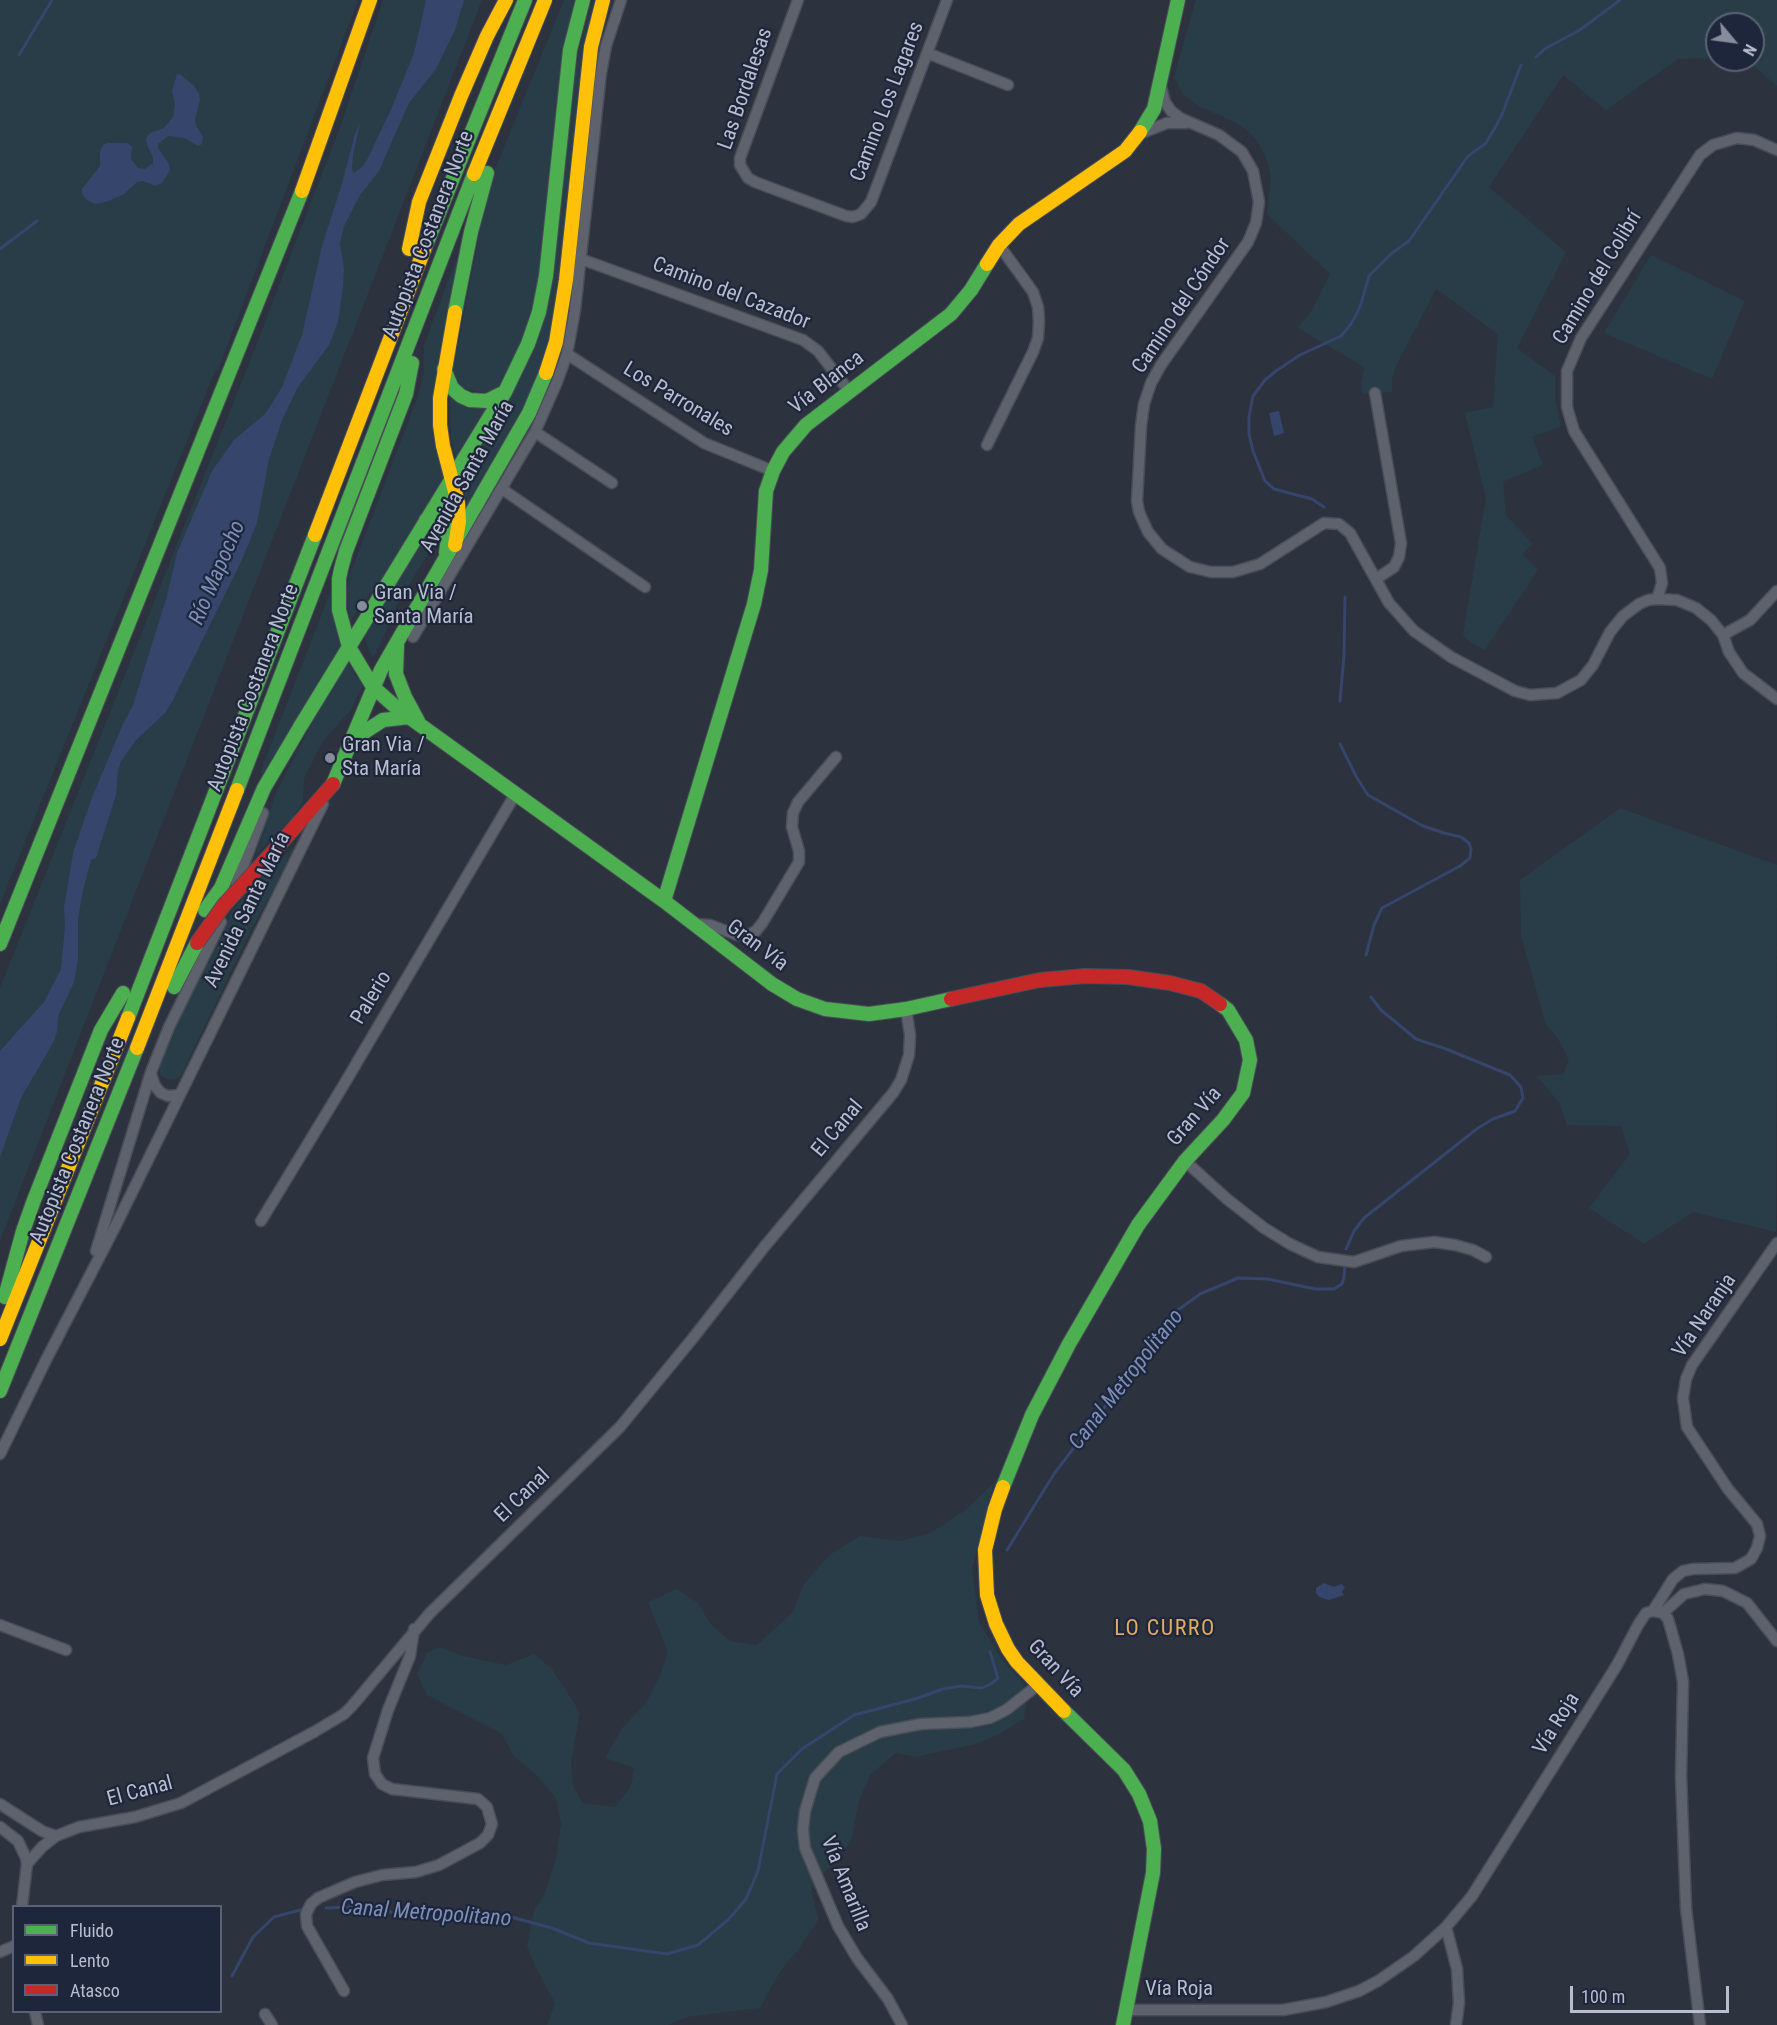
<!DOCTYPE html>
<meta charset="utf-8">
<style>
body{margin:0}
#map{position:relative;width:1777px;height:2025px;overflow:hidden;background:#2d323f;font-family:"Roboto Condensed",sans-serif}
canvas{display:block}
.legend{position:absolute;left:12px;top:1905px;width:210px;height:108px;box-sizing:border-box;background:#1e263b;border:2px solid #5c6276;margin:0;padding:8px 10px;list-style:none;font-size:18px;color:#b8bdcf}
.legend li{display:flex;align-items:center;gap:12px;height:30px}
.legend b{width:30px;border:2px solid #5c6276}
.north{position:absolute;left:1705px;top:12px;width:60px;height:60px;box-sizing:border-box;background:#1e263b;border:2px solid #5c6276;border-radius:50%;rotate:119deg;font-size:16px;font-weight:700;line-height:24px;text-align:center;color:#b8bdcf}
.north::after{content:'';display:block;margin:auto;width:21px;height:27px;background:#878c9d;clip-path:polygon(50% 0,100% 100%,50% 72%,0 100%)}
.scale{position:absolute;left:1570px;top:1986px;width:159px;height:27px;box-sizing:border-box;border:3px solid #b8bdcf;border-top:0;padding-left:8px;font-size:18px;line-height:21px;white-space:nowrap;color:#b8bdcf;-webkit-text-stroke:4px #1e263b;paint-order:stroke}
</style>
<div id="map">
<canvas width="1777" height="2025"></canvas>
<ul class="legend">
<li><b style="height:8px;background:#4caf50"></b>Fluido</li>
<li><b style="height:8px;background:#ffc107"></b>Lento</li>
<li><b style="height:8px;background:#c62828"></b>Atasco</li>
</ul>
<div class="north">N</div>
<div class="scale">100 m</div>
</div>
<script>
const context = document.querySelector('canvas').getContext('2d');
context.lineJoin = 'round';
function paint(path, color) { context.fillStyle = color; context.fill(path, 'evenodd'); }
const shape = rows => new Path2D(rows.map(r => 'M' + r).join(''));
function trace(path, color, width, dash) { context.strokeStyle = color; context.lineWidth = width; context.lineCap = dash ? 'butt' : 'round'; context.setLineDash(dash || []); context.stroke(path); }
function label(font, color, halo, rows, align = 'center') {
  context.font = font + ' "Roboto Condensed",sans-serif'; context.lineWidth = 4.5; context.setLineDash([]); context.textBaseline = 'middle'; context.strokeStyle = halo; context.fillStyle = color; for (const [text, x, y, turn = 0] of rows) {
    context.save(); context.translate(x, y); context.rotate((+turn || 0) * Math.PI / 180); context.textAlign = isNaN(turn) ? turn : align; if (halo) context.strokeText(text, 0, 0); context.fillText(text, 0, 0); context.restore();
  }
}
paint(shape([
 [0,0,358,0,218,370,215,371,0,904],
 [383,0,482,0,0,1241,0,988,254,351,343,119],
 [564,0,577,0,541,276,532,315,503,384,488,393,462,389,453,370,489,184],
 [593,0,596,0,586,41,557,313,538,383,468,509,461,478,522,376,545,319,550,295,571,102,580,44],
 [1196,0,1777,0,1777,86,1747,60,1753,60,1753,24,1717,24,1717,58,1678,59,1606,110,1563,75,1489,187,1566,252,1517,348,1555,376,1555,398,1561,426,1532,437,1543,465,1503,482,1506,515,1533,544,1522,554,1538,570,1485,650,1471,643,1463,635,1486,498,1465,413,1493,407,1498,334,1436,289,1396,366,1392,379,1392,392,1362,394,1361,385,1364,367,1298,328,1312,310,1330,274,1267,214,1271,177,1266,158,1256,140,1247,130,1233,121,1198,106,1183,94,1174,77],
 [460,250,436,380,445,479,388,572,366,599,363,600,350,622,347,592,349,577,417,399,423,375,424,345],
 [1651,255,1745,301,1712,379,1604,333],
 [450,397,488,408,458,457,456,458,451,438],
 [432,525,436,526,441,533,393,611,386,632,375,654,372,657,363,634],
 [333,585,341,647,264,775,260,773],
 [346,658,354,673,363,686,351,710,323,741,304,779,303,801,292,819,256,854,276,793],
 [1620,808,1777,865,1776,1232,1693,1212,1644,1244,1589,1208,1630,1154,1621,1126,1567,1125,1559,1103,1537,1076,1563,1074,1569,1061,1557,1037,1546,1025,1521,935,1520,880],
 [301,837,302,839,252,928,181,1076,174,1080,166,1079,160,1074,159,1066,174,1027,217,947,231,912,257,882,293,848],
 [994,1483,972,1569,979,1622,1001,1658,1023,1683,1026,1704,1024,1719,999,1734,976,1744,915,1757,896,1753,870,1775,859,1801,851,1842,811,1888,818,1920,800,1947,780,1972,760,2008,687,2017,668,2025,547,2025,555,2003,536,1968,527,1947,534,1910,545,1893,556,1858,561,1824,556,1798,536,1775,514,1756,502,1734,427,1695,417,1674,427,1653,440,1647,463,1656,506,1665,534,1654,552,1669,580,1712,571,1763,573,1786,583,1803,615,1807,631,1786,634,1768,605,1758,622,1728,646,1703,662,1671,668,1652,648,1602,677,1589,698,1603,710,1623,730,1641,757,1645,793,1612,803,1585,829,1555,860,1536,900,1541,930,1533,964,1511]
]), '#283d47');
paint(shape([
 [426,0,464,0,455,30,436,69,409,103,379,171,360,195,344,226,340,243,344,269,343,287,338,322,329,345,298,387,282,420,269,459,257,523,241,562,172,702,165,713,136,740,121,761,118,770,116,795,96,858,91,860,83,890,78,919,78,959,74,982,58,1016,57,1032,54,1041,21,1098,0,1157,0,1051,44,1002,61,969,65,926,64,908,73,853,91,800,123,724,133,705,167,596,177,553,212,471,234,440,266,413,282,387,302,335,322,246,341,187,355,134,360,123,353,155,352,170,354,173,363,166,368,158,392,107,414,53],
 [177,74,181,75,194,86,199,94,200,100,195,119,196,126,203,136,202,144,198,146,184,138,168,136,158,144,158,148,169,164,170,170,162,183,155,186,143,181,137,182,124,194,106,202,95,204,87,200,82,194,82,189,100,166,100,152,103,145,107,143,127,143,132,147,131,159,138,168,145,169,153,163,153,157,147,145,146,138,150,133,164,128,173,117,175,104,172,91],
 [1279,411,1284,433,1274,436,1269,413],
 [1324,1583,1334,1587,1341,1584,1345,1587,1342,1592,1344,1595,1329,1600,1319,1597,1316,1593,1316,1588]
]), '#36456b');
trace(shape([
 [19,55,52,0],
 [1536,57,1546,48,1580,30,1620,0],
 [0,249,37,221],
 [1324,507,1312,499,1274,489,1265,481,1253,451,1249,434,1249,417,1253,396,1265,380,1276,371,1300,355,1341,336,1351,324,1360,307,1369,276,1392,253,1409,241,1468,156,1486,143,1501,117,1521,65],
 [1340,701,1344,655,1345,597],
 [1340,744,1357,778,1368,795,1423,826,1444,833,1461,837,1469,843,1471,849,1470,858,1460,866,1382,908,1374,925,1366,955],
 [1346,1249,1354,1231,1364,1218,1478,1128,1493,1119,1515,1111,1523,1098,1521,1087,1510,1075,1446,1049,1416,1039,1381,1010,1371,997],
 [1007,1550,1054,1474,1178,1310,1200,1294,1238,1278,1268,1279,1315,1289,1334,1289,1342,1284,1344,1277,1345,1264],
 [326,1908,371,1906,408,1917,511,1917,552,1928,589,1943,667,1954,698,1945,729,1919,746,1899,758,1871,777,1774,802,1749,854,1715,915,1699,943,1689,961,1686,982,1688,991,1684,998,1678,990,1652],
 [232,1976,253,1937,274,1917,304,1909]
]), '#36456b', 3);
const street = shape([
 [798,0,740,158,740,165,748,178,755,182,846,216,853,217,861,214,871,202,947,0],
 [927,53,1008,85],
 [1161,87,1165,102,1171,111,1180,118,1219,135,1242,152,1253,171,1259,202,1256,223,1248,242,1161,365,1151,383,1144,404,1141,426,1137,501,1139,512,1148,532,1162,549,1190,567,1211,572,1233,572,1260,564,1324,523,1339,524,1350,533,1389,603,1414,631,1451,657,1515,691,1530,695,1557,693,1581,680,1593,665,1610,632,1623,616,1639,604,1648,600,1657,599,1677,600,1696,608,1711,620,1723,635,1729,652,1743,673,1777,699],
 [1142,133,1167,123,1187,123],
 [581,259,803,340,818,351,849,391],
 [567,354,704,443,773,471],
 [1375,393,1401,543,1399,557,1394,567,1376,579],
 [535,432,612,483],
 [987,445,1033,352,1038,338,1039,321,1038,307,1033,292,999,245],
 [502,489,645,587],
 [1657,599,1662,583,1660,568,1574,431,1567,407,1567,371,1581,338,1700,155,1713,145,1737,138,1754,140,1777,150],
 [1723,635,1750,620,1777,591],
 [413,637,535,432,557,382,567,354,575,310,601,73,606,46,621,0],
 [236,885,263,813],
 [695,924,710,925,737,935,748,935,756,931,763,922,799,862,799,851,792,827,793,813,798,802,836,757],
 [151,1074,155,1086,161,1093,168,1096,180,1095],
 [1185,1161,1227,1199,1264,1228,1290,1244,1318,1257,1354,1262,1401,1246,1434,1242,1455,1245,1473,1250,1486,1257],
 [261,1221,343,1086,516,793],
 [96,1251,151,1072,169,1027,221,922],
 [0,1454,46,1360,115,1227,323,804],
 [1653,1611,1673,1579,1683,1571,1693,1569,1735,1568,1751,1559,1757,1548,1760,1536,1757,1524,1728,1489,1687,1427,1683,1398,1686,1379,1692,1365,1777,1243],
 [1663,1613,1684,1594,1705,1589,1723,1591,1747,1603,1777,1641],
 [0,1625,66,1650],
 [0,1804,42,1831,56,1836],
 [0,1827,18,1841,26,1858,27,1864,22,1906],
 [27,1864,42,1847,56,1836,79,1827,135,1817,181,1803,314,1732,344,1714,352,1706,430,1613,620,1427,693,1338,765,1246,893,1093,901,1080,909,1055,910,1035,906,1009],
 [1446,1927,1457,1969,1459,2003,1456,2025],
 [0,1952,14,1946],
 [344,1991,307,1926,306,1914,311,1904,318,1898,355,1882,382,1875,416,1872,439,1865,480,1843,488,1835,492,1824,487,1807,478,1799,392,1789,382,1784,375,1774,373,1758,388,1710,410,1656,414,1629],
 [1126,2010,1283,2010,1326,2002,1359,1991,1378,1981,1414,1956,1446,1927,1472,1896,1617,1665,1638,1625,1646,1613,1653,1611,1663,1613,1668,1619,1678,1654,1683,1682,1681,1776,1686,1908,1700,2025],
 [35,2012,38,2025],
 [265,2014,272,2025],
 [902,2025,888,1999,857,1958,838,1926,805,1848,803,1830,805,1811,815,1778,839,1752,880,1732,921,1724,970,1722,990,1718,1006,1710,1038,1685]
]);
const fast = shape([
 [1140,132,1154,109,1178,0],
 [424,250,525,0],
 [455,312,471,232,487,173],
 [444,369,452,388,461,396,470,400,487,401,505,392],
 [426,520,439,519,446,525,448,537,446,553],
 [397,645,396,674,405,697,418,721],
 [349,647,373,687,398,709,664,901,772,984,797,999,825,1009,869,1014,906,1009,951,999],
 [349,647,339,610,339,579,341,569,346,551,406,394,412,363],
 [300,727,505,392,528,344,539,312,546,276,570,50,583,0],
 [352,740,383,720,409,717],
 [333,784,381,670,529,413,546,373],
 [237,790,474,174],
 [664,901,754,604,761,570,766,491,773,471,783,452,806,425,951,314,971,290,987,264],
 [205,910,221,888,264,788,300,727],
 [0,944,302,191],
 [174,987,197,943],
 [128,1018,315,535],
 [5,1297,23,1231,34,1200,101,1030,123,993],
 [0,1391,137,1048],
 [1003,1487,1032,1415,1069,1344,1138,1225,1185,1161,1223,1120,1243,1093,1250,1060,1246,1040,1228,1010,1220,1004],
 [1064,1711,1124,1770,1139,1794,1150,1821,1154,1849,1153,1873,1123,2025]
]);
const slow = shape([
 [474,174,545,0],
 [302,191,370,0],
 [409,249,419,202,461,96,487,36,506,0],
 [987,264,999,245,1019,224,1125,151,1140,132],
 [546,373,556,342,566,280,591,47,603,0],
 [315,535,424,250],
 [455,545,459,522,458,503,443,446,440,425,440,398,455,312],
 [137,1048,237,790],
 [0,1339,128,1018],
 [1003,1487,995,1509,985,1550,987,1595,996,1624,1008,1649,1017,1662,1064,1711]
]);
const jam = shape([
 [272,853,333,784],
 [951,999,1040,980,1085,976,1128,977,1170,983,1201,991,1220,1004]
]);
trace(street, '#4a4d57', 13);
trace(fast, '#4a4d57', 16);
trace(slow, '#4a4d57', 16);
trace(jam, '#4a4d57', 16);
trace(street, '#5e626c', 10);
trace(fast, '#4caf50', 14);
trace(slow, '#ffc107', 14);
trace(jam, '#c62828', 14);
const jamBridge = shape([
 [197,943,224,905,272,853]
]);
trace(jamBridge, '#4a4e5a', 16, []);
trace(jamBridge, '#c62828', 14);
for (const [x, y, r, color] of [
 [362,606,6,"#878c9d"],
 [330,758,6,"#878c9d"]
]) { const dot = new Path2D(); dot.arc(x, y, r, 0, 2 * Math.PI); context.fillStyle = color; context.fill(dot); trace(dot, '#1e263b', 2); }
label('21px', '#b8bdcf', '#1e263b', [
 ["Las Bordalesas",746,89,-71],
 ["Camino Los Lagares",888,102,-69],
 ["Autopista Costanera Norte",429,235,-69],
 ["Camino del Colibrí",1598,278,-59],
 ["Camino del Cazador",731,294,21],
 ["Camino del Cóndor",1182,306,-56],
 ["Vía Blanca",827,383,-38],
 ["Los Parronales",678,400,31],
 ["Avenida Santa María",468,477,-61],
 ["Autopista Costanera Norte",254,688,-69],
 ["Avenida Santa María",248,910,-64],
 ["Gran Vía",757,946,37],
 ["Palerio",372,998,-59],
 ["Gran Vía",1195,1117,-49],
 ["El Canal",838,1129,-50],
 ["Autopista Costanera Norte",78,1141,-68],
 ["Vía Naranja",1705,1316,-56],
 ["El Canal",523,1496,-44],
 ["Gran Vía",1055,1669,47],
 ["Vía Roja",1557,1724,-58],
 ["El Canal",140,1792,-15],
 ["Vía Amarilla",845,1884,68],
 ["Vía Roja",1179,1990]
]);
label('21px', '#b8bdcf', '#1e263b', [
 ["Gran Via /",374,594],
 ["Santa María",374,618],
 ["Gran Via /",342,746],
 ["Sta María",342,770]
], 'left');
label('italic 22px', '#7c8eb9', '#1e263b', [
 ["Río Mapocho",218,573,-67],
 ["Canal Metropolitano",1127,1380,-52],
 ["Canal Metropolitano",426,1914,4]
]);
context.letterSpacing = '1.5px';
label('22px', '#e1ab61', '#1e263b', [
 ["LO CURRO",1165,1629]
]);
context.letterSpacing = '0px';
</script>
